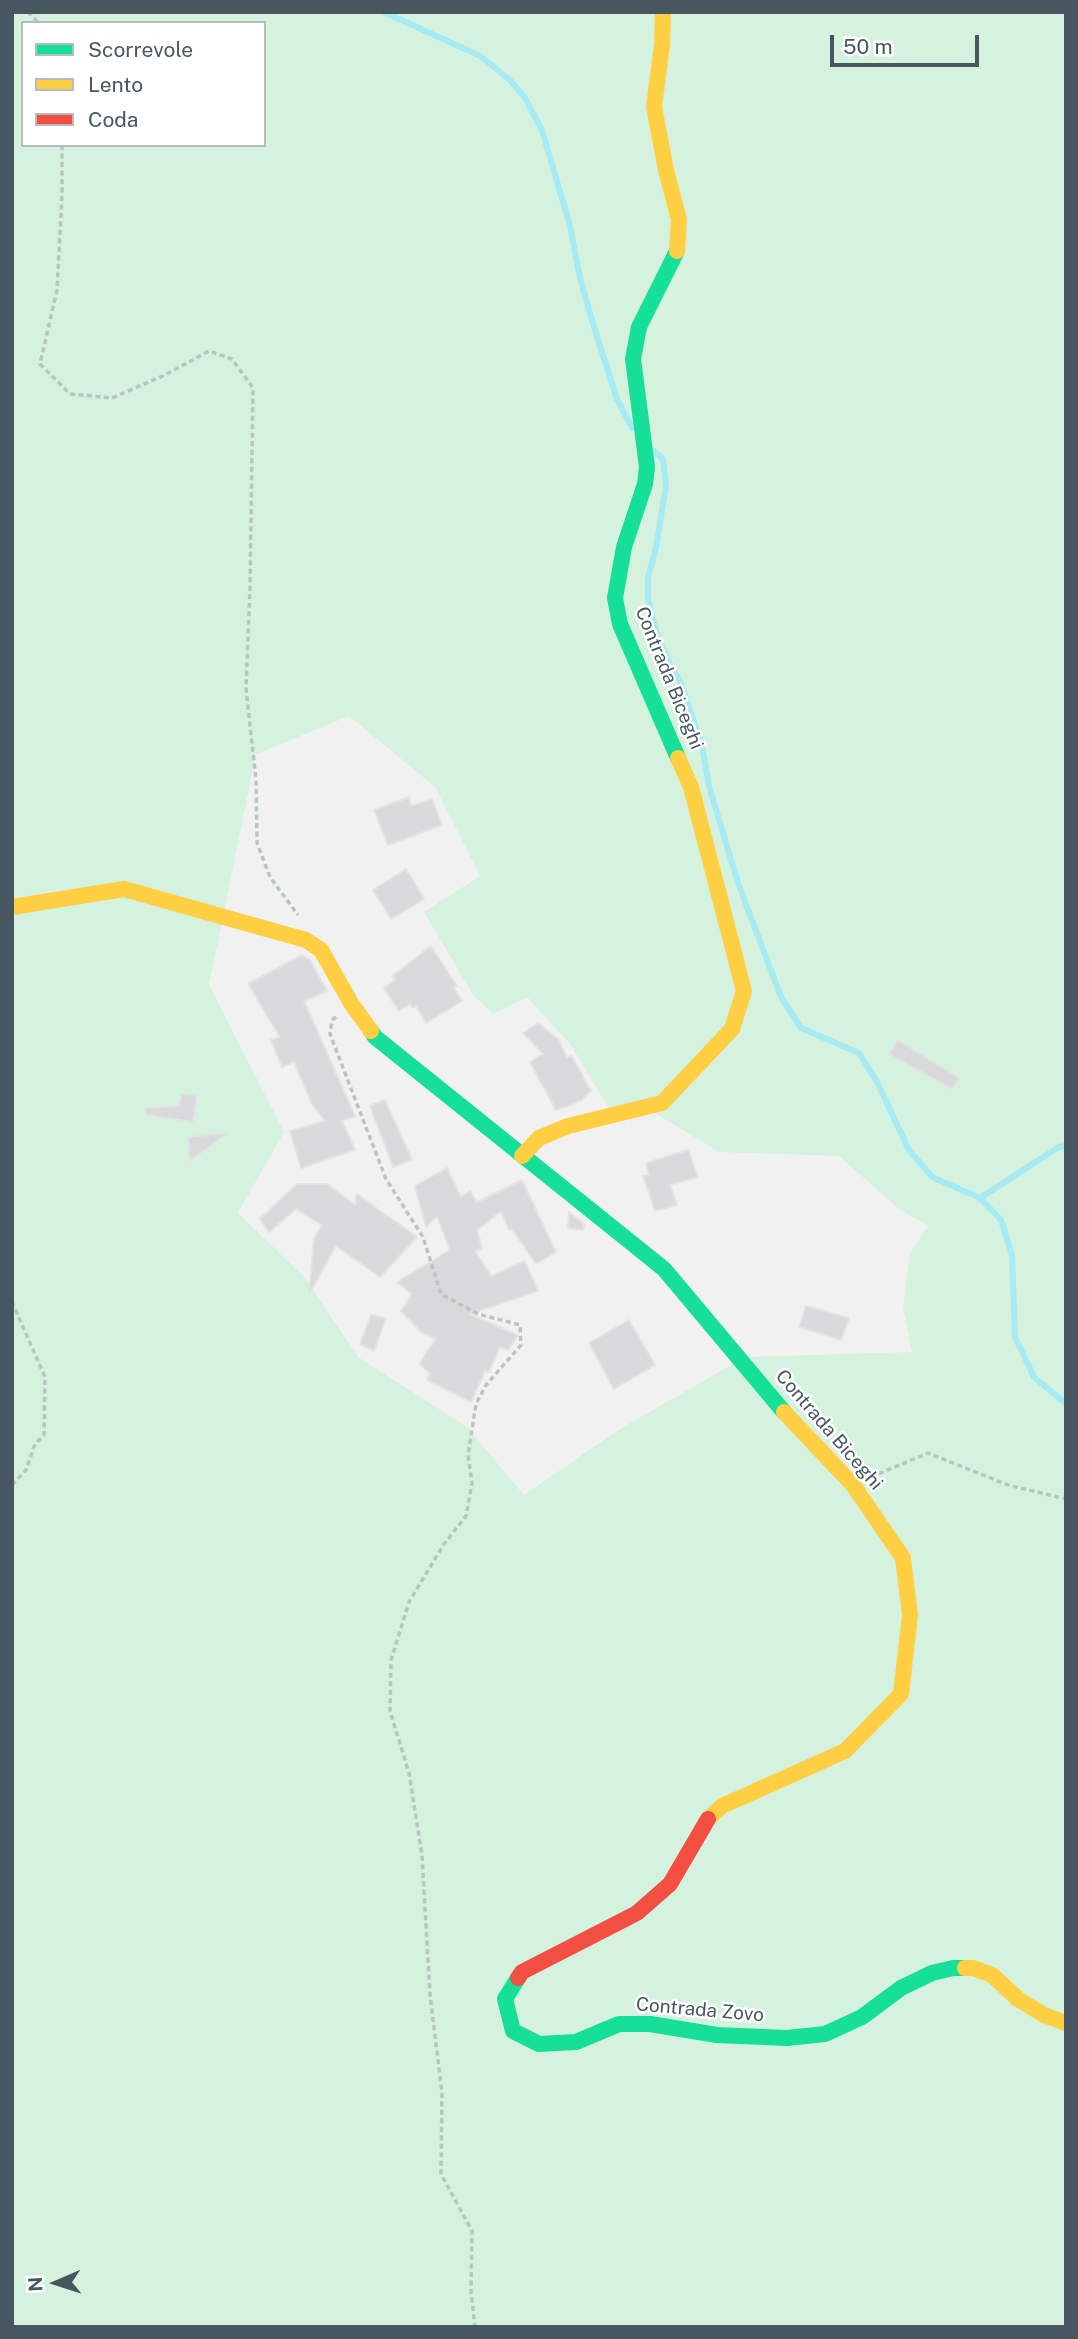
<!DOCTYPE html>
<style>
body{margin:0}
#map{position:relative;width:1078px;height:2339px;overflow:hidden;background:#f2f1f1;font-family:"Public Sans",sans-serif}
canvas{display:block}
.frame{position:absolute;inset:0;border:14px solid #475660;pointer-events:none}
.legend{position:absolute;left:21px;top:21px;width:245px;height:126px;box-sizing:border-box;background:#fff;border:2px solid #b5bbbf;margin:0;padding:9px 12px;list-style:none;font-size:21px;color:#475660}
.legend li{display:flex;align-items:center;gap:14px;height:35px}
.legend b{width:35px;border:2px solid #b5bbbf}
.north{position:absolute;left:21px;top:2248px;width:70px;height:70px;-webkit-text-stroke:5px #fff;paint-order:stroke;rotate:267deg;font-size:19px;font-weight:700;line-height:28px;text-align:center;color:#475660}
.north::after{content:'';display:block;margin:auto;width:24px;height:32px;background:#475660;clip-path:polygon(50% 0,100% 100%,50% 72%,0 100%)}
.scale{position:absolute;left:830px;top:35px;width:149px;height:32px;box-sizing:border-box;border:4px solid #475660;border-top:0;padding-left:9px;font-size:21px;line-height:24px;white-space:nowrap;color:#475660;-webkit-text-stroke:5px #fff;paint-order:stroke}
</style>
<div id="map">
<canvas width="1078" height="2339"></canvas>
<div class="frame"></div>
<ul class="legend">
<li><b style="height:9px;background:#16e098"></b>Scorrevole</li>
<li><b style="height:9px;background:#ffcf43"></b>Lento</li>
<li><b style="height:9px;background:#f24e42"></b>Coda</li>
</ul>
<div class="north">N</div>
<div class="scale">50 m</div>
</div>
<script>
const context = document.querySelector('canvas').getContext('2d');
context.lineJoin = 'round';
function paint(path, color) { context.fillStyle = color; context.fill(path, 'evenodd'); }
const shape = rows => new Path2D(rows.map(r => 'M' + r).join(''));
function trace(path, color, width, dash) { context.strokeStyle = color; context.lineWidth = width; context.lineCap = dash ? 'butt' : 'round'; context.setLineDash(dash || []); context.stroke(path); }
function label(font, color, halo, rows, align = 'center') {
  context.font = font + ' "Public Sans",sans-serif'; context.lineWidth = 5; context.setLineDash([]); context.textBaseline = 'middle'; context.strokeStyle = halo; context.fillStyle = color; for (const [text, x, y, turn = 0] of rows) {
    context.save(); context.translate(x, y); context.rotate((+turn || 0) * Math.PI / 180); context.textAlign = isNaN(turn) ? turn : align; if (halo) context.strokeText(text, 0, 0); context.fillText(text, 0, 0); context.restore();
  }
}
paint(shape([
 [12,12,1066,12,1066,2327,12,2327],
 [23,23,264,23,264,145,23,145],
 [349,716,435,787,480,876,424,912,473,995,493,1014,527,997,571,1045,611,1112,642,1105,719,1152,839,1156,899,1209,928,1226,910,1253,903,1308,912,1352,745,1357,620,1429,524,1495,467,1427,358,1357,305,1278,238,1213,284,1132,209,985,256,754]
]), '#d4f2dd');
trace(shape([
 [384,12,480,56,510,80,525,98,542,130,570,226,580,278,594,327,617,399,632,428],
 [654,451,663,459,666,485,656,548,648,577,648,599,655,628,669,663,680,681,702,745,709,786,738,883,781,997,801,1028,859,1053,877,1082,909,1150,932,1177,980,1198,1001,1220,1012,1255,1015,1337,1034,1377,1066,1404],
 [980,1198,1059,1147,1066,1146]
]), '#a6eaf3', 6);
const building = shape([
 [409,797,411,806,432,799,442,825,388,845,374,810,409,797],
 [406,869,424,899,391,919,373,890,406,869],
 [431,946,457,986,454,988,462,1001,426,1023,416,1006,413,1008,410,1004,399,1011,384,988,396,980,392,976,431,946],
 [302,955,310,960,327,991,304,1001,355,1116,342,1121,355,1150,301,1168,290,1131,325,1121,312,1104,294,1062,282,1067,271,1040,280,1037,248,984,302,955],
 [538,1023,558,1039,567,1058,571,1055,591,1091,581,1100,571,1105,556,1110,530,1062,543,1054,523,1033,538,1023],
 [898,1040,959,1078,952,1089,889,1054,898,1040],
 [181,1094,197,1095,193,1122,146,1115,146,1108,179,1106,181,1094],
 [385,1100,412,1160,393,1167,370,1106,385,1100],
 [228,1133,190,1161,188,1137,228,1133],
 [688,1150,698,1177,670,1185,677,1205,655,1211,643,1176,649,1175,646,1163,688,1150],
 [447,1168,461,1197,470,1191,477,1202,522,1180,556,1252,536,1264,512,1229,509,1230,501,1211,477,1230,482,1248,475,1251,491,1276,525,1261,538,1291,469,1314,518,1335,508,1350,500,1347,489,1372,485,1371,471,1402,427,1380,430,1373,419,1364,436,1339,421,1332,401,1311,412,1294,397,1282,450,1250,437,1216,426,1227,415,1186,447,1168],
 [297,1184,327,1184,355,1205,357,1194,417,1237,380,1277,336,1246,309,1294,314,1239,322,1225,296,1209,269,1232,260,1219,297,1184],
 [569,1212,584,1224,583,1230,568,1228,569,1212],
 [806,1306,849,1318,841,1340,799,1327,806,1306],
 [371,1315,386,1318,374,1351,360,1344,371,1315],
 [629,1320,655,1365,614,1389,589,1343,629,1320]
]);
paint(building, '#d8d9da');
trace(building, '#e3e3e4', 2);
trace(shape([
 [28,12,39,23],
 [62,145,62,195,57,290,40,364,70,394,112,398,165,375,209,351,232,359,253,388,250,588,246,688,256,780,257,843,270,877,298,915],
 [336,1017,332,1020,330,1034,386,1179,423,1237,441,1294,478,1314,520,1325,521,1345,486,1385,476,1404,468,1455,472,1483,466,1516,444,1544,409,1602,391,1660,390,1711,409,1773,422,1855,430,1995,442,2093,441,2174,472,2231,471,2292,475,2327],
 [12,1302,45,1377,44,1435,35,1444,26,1470,12,1485],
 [871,1477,928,1453,1008,1485,1066,1499]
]), '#b8c6c1', 3.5, [5, 3.5]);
trace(shape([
 [677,251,639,327,633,359,647,467,645,484,624,547,615,598,620,624,678,758],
 [371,1031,375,1037,664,1269,784,1412],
 [518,1978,505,1999,513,2031,539,2044,576,2042,619,2024,650,2024,717,2035,787,2038,825,2034,862,2017,901,1988,932,1973,953,1968,965,1968]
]), '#16e098', 16);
trace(shape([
 [663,12,662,45,654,107,666,170,679,220,677,251],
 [12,907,124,889,306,940,321,950,351,1003,371,1031],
 [522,1156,539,1138,568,1126,662,1103,732,1029,744,991,691,787,678,758],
 [708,1819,722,1806,845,1751,901,1694,910,1615,903,1558,853,1485,784,1412],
 [965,1968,973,1968,992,1975,1018,1999,1044,2015,1066,2023]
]), '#ffcf43', 16);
trace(shape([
 [518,1978,522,1972,637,1913,670,1884,708,1819]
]), '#f24e42', 16);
label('19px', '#475660', '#fff', [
 ["Contrada Biceghi",669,678,68],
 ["Contrada Biceghi",829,1430,49],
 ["Contrada Zovo",700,2010,5]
]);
</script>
